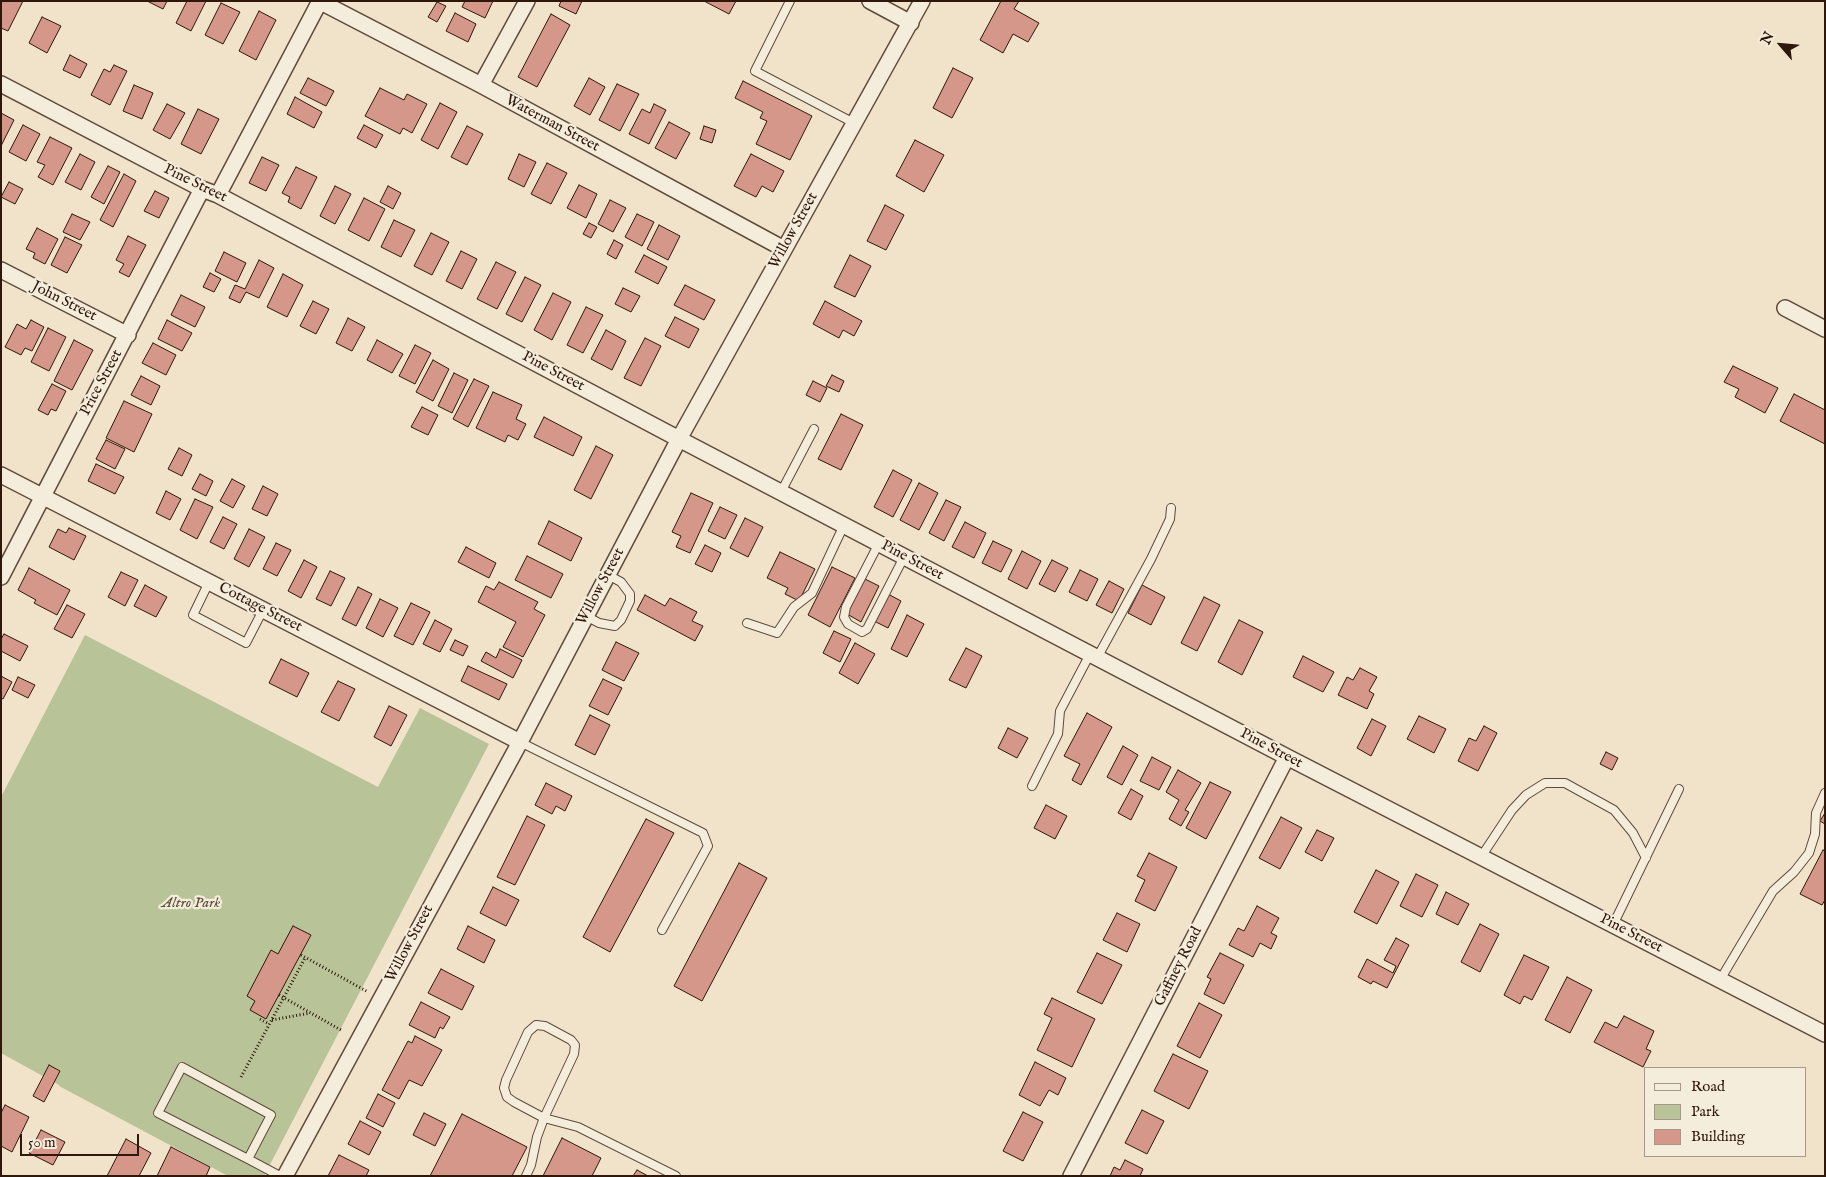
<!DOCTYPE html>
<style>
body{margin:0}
#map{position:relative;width:1826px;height:1177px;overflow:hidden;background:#f0e3c9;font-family:"IM FELL English",serif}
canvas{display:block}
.frame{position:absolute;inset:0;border:2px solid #30170c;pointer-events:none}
.legend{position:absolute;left:1644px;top:1067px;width:162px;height:90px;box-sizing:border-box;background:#f5eddc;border:1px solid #a69789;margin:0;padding:6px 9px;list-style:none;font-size:15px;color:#30170c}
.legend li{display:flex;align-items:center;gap:10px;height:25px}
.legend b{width:25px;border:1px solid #a69789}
.north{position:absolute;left:1756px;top:20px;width:50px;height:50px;-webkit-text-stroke:4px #f5eddc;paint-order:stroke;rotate:297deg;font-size:14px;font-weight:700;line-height:20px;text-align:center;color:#30170c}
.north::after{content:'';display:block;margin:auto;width:18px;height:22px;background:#30170c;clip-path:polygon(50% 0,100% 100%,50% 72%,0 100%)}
.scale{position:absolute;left:20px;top:1134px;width:119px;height:22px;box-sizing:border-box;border:2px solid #30170c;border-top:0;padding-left:6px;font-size:15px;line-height:18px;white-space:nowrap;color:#30170c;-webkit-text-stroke:4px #f5eddc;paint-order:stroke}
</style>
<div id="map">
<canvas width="1826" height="1177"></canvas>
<div class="frame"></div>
<ul class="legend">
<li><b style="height:6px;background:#f5eddc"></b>Road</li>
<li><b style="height:14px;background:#b8c498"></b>Park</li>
<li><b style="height:14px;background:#d49789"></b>Building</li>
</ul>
<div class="north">N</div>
<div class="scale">50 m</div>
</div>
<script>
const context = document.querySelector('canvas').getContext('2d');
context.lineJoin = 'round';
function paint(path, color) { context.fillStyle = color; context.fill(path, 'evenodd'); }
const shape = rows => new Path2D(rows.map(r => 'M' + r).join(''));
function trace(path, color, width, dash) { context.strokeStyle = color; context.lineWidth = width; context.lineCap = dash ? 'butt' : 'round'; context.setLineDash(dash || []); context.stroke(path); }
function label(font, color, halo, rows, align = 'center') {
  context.font = font + ' "IM FELL English",serif'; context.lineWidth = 4.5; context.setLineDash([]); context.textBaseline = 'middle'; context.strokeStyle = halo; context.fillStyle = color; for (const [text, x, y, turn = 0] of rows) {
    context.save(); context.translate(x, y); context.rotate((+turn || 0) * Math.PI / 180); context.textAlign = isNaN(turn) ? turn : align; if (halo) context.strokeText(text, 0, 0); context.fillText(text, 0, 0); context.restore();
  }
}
paint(shape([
 [85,635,378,787,420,708,489,744,264,1176,228,1176,59,1086,59,1085,1,1053,1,797]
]), '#b8c498');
const building = shape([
 [1,1,23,1,8,31,1,28,1,1],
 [147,1,167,1,163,9,147,1],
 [187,1,206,1,191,31,176,23,187,1],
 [465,1,493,1,485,18,462,7,465,1],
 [561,1,582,1,576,14,559,6,561,1],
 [704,1,736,1,729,14,704,1],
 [1001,1,1019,1,1014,9,1039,23,1028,42,1013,34,1003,53,980,40,1001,1],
 [437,2,446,6,437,22,428,17,437,2],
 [221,3,240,12,223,44,205,35,221,3],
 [259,11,276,20,256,60,239,51,259,11],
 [455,13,476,24,468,42,446,31,455,13],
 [551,14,570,25,537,87,518,77,551,14],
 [42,17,61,26,47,53,29,43,42,17],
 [70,55,87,64,80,78,63,70,70,55],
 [114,65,127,71,110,105,91,95,104,69,110,72,114,65],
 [953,68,973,78,952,118,933,108,953,68],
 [308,78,334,91,326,106,300,93,308,78],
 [589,78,605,87,590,115,574,106,589,78],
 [743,81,812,116,790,160,756,144,767,121,760,118,763,112,735,98,743,81],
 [617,84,639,94,620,131,599,120,617,84],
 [134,85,153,93,142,119,123,111,134,85],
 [380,88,404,100,407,94,427,104,412,133,403,128,400,134,365,116,380,88],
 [295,97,322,112,314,128,287,114,295,97],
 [440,103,457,112,438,149,421,140,440,103],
 [167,104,185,113,170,139,153,130,167,104],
 [654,104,666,110,649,144,629,134,642,109,650,113,654,104],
 [198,109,219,119,201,154,181,144,198,109],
 [1,113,14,120,1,146,1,113],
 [669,122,690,133,676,159,655,148,669,122],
 [23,125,40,134,26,161,9,152,23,125],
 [364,125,383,135,376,148,357,138,364,125],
 [467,126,483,134,467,165,451,157,467,126],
 [704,126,716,130,712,143,700,139,704,126],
 [50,137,72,148,53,185,38,177,45,165,37,162,50,137],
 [915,140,944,155,924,192,896,176,915,140],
 [80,154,95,162,81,190,65,182,80,154],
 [519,154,536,162,524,187,508,179,519,154],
 [751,154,784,171,773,192,762,186,756,197,734,186,751,154],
 [262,157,279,165,266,191,249,183,262,157],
 [547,163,567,173,551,204,531,194,547,163],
 [108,166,120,172,104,204,91,197,108,166],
 [296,167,317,177,301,209,288,202,290,197,282,193,296,167],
 [124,174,136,181,113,227,100,220,124,174],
 [9,182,23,189,15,204,1,197,9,182],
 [579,185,597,194,586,218,567,208,579,185],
 [335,186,351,194,335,224,320,216,335,186],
 [388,186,401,193,393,209,380,202,388,186],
 [155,191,169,198,159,218,144,211,155,191],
 [364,198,385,209,369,241,348,230,364,198],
 [610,200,626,208,613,232,598,224,610,200],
 [885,205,904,215,886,250,867,241,885,205],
 [72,214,90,222,80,240,63,232,72,214],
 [637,214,654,222,642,246,625,237,637,214],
 [394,220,415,230,401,257,381,247,394,220],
 [589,223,597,227,591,238,583,234,589,223],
 [659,225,680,236,668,260,647,249,659,225],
 [37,228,58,239,45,264,33,258,35,253,26,249,37,228],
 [431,233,449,242,432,275,414,266,431,233],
 [128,236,146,245,129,277,119,272,124,264,116,260,128,236],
 [65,237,82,245,67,273,51,265,65,237],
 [614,240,623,245,616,259,607,254,614,240],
 [461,251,477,259,462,289,446,281,461,251],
 [224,252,246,263,237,282,215,271,224,252],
 [644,255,667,267,658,284,635,272,644,255],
 [850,255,871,266,855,297,834,287,850,255],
 [259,260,274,268,259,298,246,292,240,303,229,298,235,285,245,289,259,260],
 [496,262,516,272,497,309,477,299,496,262],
 [210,273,221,279,214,292,203,287,210,273],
 [283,274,303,285,287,317,267,307,283,274],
 [525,277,541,285,522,322,506,314,525,277],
 [685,285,715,300,704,320,674,305,685,285],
 [623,288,640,296,631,312,615,304,623,288],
 [553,293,571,302,552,340,534,330,553,293],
 [181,295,205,307,195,327,171,315,181,295],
 [313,301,329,309,316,334,300,326,313,301],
 [825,301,862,321,854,336,843,330,839,338,813,324,825,301],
 [586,307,603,315,583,353,567,345,586,307],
 [675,317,699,329,689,348,665,336,675,317],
 [348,318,365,327,352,351,336,343,348,318],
 [31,320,44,327,32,351,25,348,21,355,5,347,17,324,26,329,31,320],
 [167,320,192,333,182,351,158,339,167,320],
 [48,328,66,337,49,371,31,362,48,328],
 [606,330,626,341,612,370,591,359,606,330],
 [645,338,661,346,641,386,624,378,645,338],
 [74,340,93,350,72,390,54,381,74,340],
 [377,340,403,354,392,373,367,360,377,340],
 [153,343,176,355,166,375,142,363,153,343],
 [415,345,431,353,415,384,399,376,415,345],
 [433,360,449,369,433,401,416,392,433,360],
 [1733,366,1778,388,1765,413,1735,397,1739,389,1724,382,1733,366],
 [454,373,468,380,452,413,438,406,454,373],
 [832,375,844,381,839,392,826,386,832,375],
 [141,376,160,386,151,405,131,395,141,376],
 [474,379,489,386,468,427,453,419,474,379],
 [813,381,827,388,820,402,806,395,813,381],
 [52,384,66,391,56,411,51,409,48,415,38,410,52,384],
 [493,392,522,405,516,419,526,424,518,440,508,435,505,442,476,428,493,392],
 [1794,394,1825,410,1825,444,1780,421,1794,394],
 [124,401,152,414,134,452,106,438,124,401],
 [422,407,438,415,428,435,411,427,422,407],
 [841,414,863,425,841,470,818,459,841,414],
 [544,417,582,437,573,456,534,437,544,417],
 [106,440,125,449,115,469,96,459,106,440],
 [596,446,613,455,591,499,574,490,596,446],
 [179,448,192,455,182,476,168,469,179,448],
 [96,464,124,477,115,494,88,481,96,464],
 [893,470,912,480,893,517,874,507,893,470],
 [200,474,213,481,206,496,192,489,200,474],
 [232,479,245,486,233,508,220,501,232,479],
 [919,483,938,493,919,530,900,520,919,483],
 [263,486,278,494,267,516,252,509,263,486],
 [166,491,181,499,170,520,156,513,166,491],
 [691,493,713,503,690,553,676,547,681,536,672,532,691,493],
 [195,499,213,507,197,539,180,530,195,499],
 [946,500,961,507,944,541,929,533,946,500],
 [720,507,737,515,725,539,708,531,720,507],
 [223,517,237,524,224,549,210,542,223,517],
 [745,518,763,527,748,557,730,548,745,518],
 [549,521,582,538,571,561,538,544,549,521],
 [965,522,986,533,974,558,952,547,965,522],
 [69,528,86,536,74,560,49,547,58,529,66,533,69,528],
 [249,529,265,537,249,567,234,559,249,529],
 [993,541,1012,550,1001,572,982,563,993,541],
 [276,543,291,550,277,576,263,569,276,543],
 [705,545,721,553,712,572,695,564,705,545],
 [466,547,496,563,489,578,458,562,466,547],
 [1022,551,1041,561,1027,589,1008,579,1022,551],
 [780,552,815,569,799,601,785,594,788,588,767,578,780,552],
 [527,556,563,574,551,598,515,580,527,556],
 [304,560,317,567,301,598,288,591,304,560],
 [1052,560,1068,568,1055,592,1039,584,1052,560],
 [832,567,855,578,830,627,808,615,832,567],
 [29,568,70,590,57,615,34,603,36,600,18,590,29,568],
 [1080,570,1098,579,1087,601,1069,592,1080,570],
 [330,571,345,578,331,606,316,599,330,571],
 [121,572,138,580,125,606,108,597,121,572],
 [865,579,879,586,861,622,847,614,865,579],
 [1109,581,1124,589,1112,613,1096,605,1109,581],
 [499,582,538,602,534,609,545,615,523,657,503,647,516,622,478,602,486,586,494,590,499,582],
 [145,585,167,597,156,617,134,606,145,585],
 [1142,585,1165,597,1151,625,1128,613,1142,585],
 [358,587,372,594,356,626,342,619,358,587],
 [888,594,901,601,888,628,874,621,888,594],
 [645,595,665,606,670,598,697,612,692,621,703,626,695,641,637,610,645,595],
 [1204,597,1220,605,1197,651,1181,643,1204,597],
 [380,599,398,608,383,637,366,628,380,599],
 [411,603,430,612,413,645,394,636,411,603],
 [67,605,85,614,72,638,54,629,67,605],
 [907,615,924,624,907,657,891,649,907,615],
 [435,620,452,629,440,652,423,644,435,620],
 [1239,620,1263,632,1242,675,1218,662,1239,620],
 [834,631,851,639,840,662,823,653,834,631],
 [4,634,28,646,20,661,1,651,1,639,4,634],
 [455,640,468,646,463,656,450,650,455,640],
 [616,642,639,653,624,681,602,670,616,642],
 [855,643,875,654,858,684,839,673,855,643],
 [966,648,982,656,966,688,949,680,966,648],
 [500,649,522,660,513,678,481,661,486,652,496,658,500,649],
 [1303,656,1334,672,1323,692,1293,677,1303,656],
 [281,659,309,673,297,697,269,683,281,659],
 [468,666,507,684,499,700,461,681,468,666],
 [1360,668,1377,677,1369,691,1374,694,1367,709,1338,695,1347,677,1353,680,1360,668],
 [1,676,12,682,3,699,1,698,1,676],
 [18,677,35,685,28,698,12,690,18,677],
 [603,679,622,688,608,715,589,706,603,679],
 [338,681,355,689,339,721,321,712,338,681],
 [389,706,407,715,391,746,374,737,389,706],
 [1087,713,1112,727,1081,785,1072,780,1080,764,1064,756,1087,713],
 [590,715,610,725,595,755,575,745,590,715],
 [1419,716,1446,729,1434,753,1407,739,1419,716],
 [1372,719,1386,726,1371,756,1357,748,1372,719],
 [1484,726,1497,733,1478,771,1458,761,1469,738,1476,741,1484,726],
 [1008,728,1028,738,1017,758,998,748,1008,728],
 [1123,746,1138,755,1122,785,1107,777,1123,746],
 [1606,752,1618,758,1612,770,1600,764,1606,752],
 [1152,757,1171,767,1159,790,1140,781,1152,757],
 [1178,770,1201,783,1185,810,1189,812,1181,826,1169,819,1179,800,1166,792,1178,770],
 [1210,782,1231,792,1206,839,1186,828,1210,782],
 [546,783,572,796,565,811,556,806,552,814,535,805,546,783],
 [1131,789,1143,796,1131,820,1118,813,1131,789],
 [1046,805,1067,816,1055,839,1034,828,1046,805],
 [1825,813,1825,824,1820,821,1825,813],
 [527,816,545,825,515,885,497,877,527,816],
 [1281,817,1302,828,1280,869,1259,858,1281,817],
 [646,819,674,833,610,952,583,937,646,819],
 [1317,830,1334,838,1322,861,1305,852,1317,830],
 [1823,850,1825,851,1825,900,1822,905,1800,894,1823,850],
 [1149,853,1177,867,1155,911,1135,901,1145,880,1137,876,1149,853],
 [739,863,767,878,702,1001,674,986,739,863],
 [1376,870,1399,882,1377,924,1354,912,1376,870],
 [1416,874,1438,885,1422,917,1400,906,1416,874],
 [493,887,519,900,506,926,480,913,493,887],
 [1446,892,1469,904,1458,925,1436,914,1446,892],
 [1257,906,1279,918,1271,933,1277,936,1271,949,1260,943,1253,957,1229,945,1238,928,1244,931,1257,906],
 [1117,913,1140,924,1127,952,1103,940,1117,913],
 [1480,924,1499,934,1480,972,1461,962,1480,924],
 [293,926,311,935,266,1019,250,1010,255,1001,247,996,271,950,278,954,293,926],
 [468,926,495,940,484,963,457,949,468,926],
 [1396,938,1409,945,1387,988,1373,981,1371,984,1358,977,1367,959,1393,973,1396,966,1384,960,1396,938],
 [1097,953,1122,965,1102,1004,1077,992,1097,953],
 [1220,953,1244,965,1224,1004,1204,994,1211,979,1207,977,1220,953],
 [1524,955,1549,967,1532,1000,1524,996,1520,1004,1504,995,1524,955],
 [441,969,474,986,462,1010,428,993,441,969],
 [1567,977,1592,990,1570,1033,1545,1020,1567,977],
 [1052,998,1095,1019,1072,1067,1037,1050,1052,1018,1044,1014,1052,998],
 [421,1002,450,1017,443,1029,440,1027,435,1038,409,1025,421,1002],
 [1199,1003,1222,1015,1200,1058,1177,1046,1199,1003],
 [1624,1016,1654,1031,1646,1049,1651,1051,1643,1067,1594,1042,1605,1022,1617,1028,1624,1016],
 [415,1036,442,1050,422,1086,409,1080,399,1099,382,1090,408,1041,412,1043,415,1036],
 [1173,1054,1208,1071,1189,1109,1154,1091,1173,1054],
 [1035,1062,1066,1078,1058,1095,1049,1090,1040,1106,1019,1095,1035,1062],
 [49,1065,60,1071,44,1102,33,1096,49,1065],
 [378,1094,395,1103,383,1127,366,1118,378,1094],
 [5,1105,29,1117,12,1152,1,1146,1,1113,5,1105],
 [1142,1110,1164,1121,1147,1154,1125,1143,1142,1110],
 [1023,1112,1043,1122,1023,1161,1003,1151,1023,1112],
 [424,1113,446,1124,435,1146,413,1135,424,1113],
 [462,1114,527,1147,512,1176,430,1176,462,1114],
 [360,1121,381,1132,369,1155,348,1144,360,1121],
 [41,1130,65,1142,53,1165,29,1153,41,1130],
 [562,1138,601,1158,592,1176,543,1176,562,1138],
 [126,1139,151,1153,139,1176,107,1176,126,1139],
 [171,1147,210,1167,206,1176,157,1176,171,1147],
 [339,1155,369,1170,366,1176,328,1176,339,1155],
 [1125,1160,1143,1169,1140,1176,1110,1176,1114,1167,1120,1170,1125,1160],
 [637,1170,648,1176,633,1176,637,1170]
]);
paint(building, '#d49789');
trace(building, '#30170c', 1);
const lane = shape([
 [790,1,755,71,854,123],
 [781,492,814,429],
 [879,543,846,607,844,617,848,624,862,632,867,629,904,557],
 [209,582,193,615,246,643,263,610],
 [586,616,599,623,615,626,621,620,630,601,630,594,621,582,608,575],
 [747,623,777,633,794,607,812,593,844,525],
 [1097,658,1151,559,1170,519,1171,508],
 [520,742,703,833,708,846,662,930],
 [1032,786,1058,734,1060,711,1090,654],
 [1481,857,1512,810,1526,795,1545,783,1565,783,1614,810,1633,833,1646,858],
 [1613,925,1679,789],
 [1720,980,1773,891,1794,872,1809,853,1815,834,1816,813,1825,793],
 [248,1159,271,1115,182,1067,158,1113,248,1159,280,1176],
 [526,1176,531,1165,537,1137,544,1118,574,1054,575,1045,571,1040,545,1026,536,1025,528,1032,506,1080,504,1088,507,1097,514,1102,544,1118,578,1127,676,1176]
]);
const street = shape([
 [319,1,481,85,784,249],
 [870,1,911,23],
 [1,84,202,189,218,195,679,439,1287,757,1825,1034],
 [481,85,527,1],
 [218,195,320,1],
 [1,270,128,335],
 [1785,308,1825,329],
 [1,475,520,742],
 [1,577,202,189],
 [285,1176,520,742,679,439,922,1],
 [1071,1176,1287,757]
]);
trace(lane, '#604a3b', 10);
trace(street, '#604a3b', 18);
trace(shape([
 [301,955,368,992],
 [279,995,341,1030],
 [260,1019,269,1024],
 [272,1020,310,1013],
 [241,1077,305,958]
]), '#30170c', 3, [1, 2.5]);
trace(lane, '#f5eddc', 8);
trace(street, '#f5eddc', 15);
label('15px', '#30170c', '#f5eddc', [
 ["Waterman Street",552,124,28],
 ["Pine Street",195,184,26],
 ["Willow Street",794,231,-61],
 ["John Street",64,302,27],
 ["Pine Street",553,372,28],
 ["Price Street",102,383,-62],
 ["Pine Street",912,561,28],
 ["Willow Street",601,587,-62],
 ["Cottage Street",260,608,27],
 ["Pine Street",1271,749,28],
 ["Pine Street",1631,934,27],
 ["Willow Street",410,944,-62],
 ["Gaffney Road",1179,967,-63]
]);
label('italic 15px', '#594b36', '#f5eddc', [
 ["Altro Park",191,904]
]);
</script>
